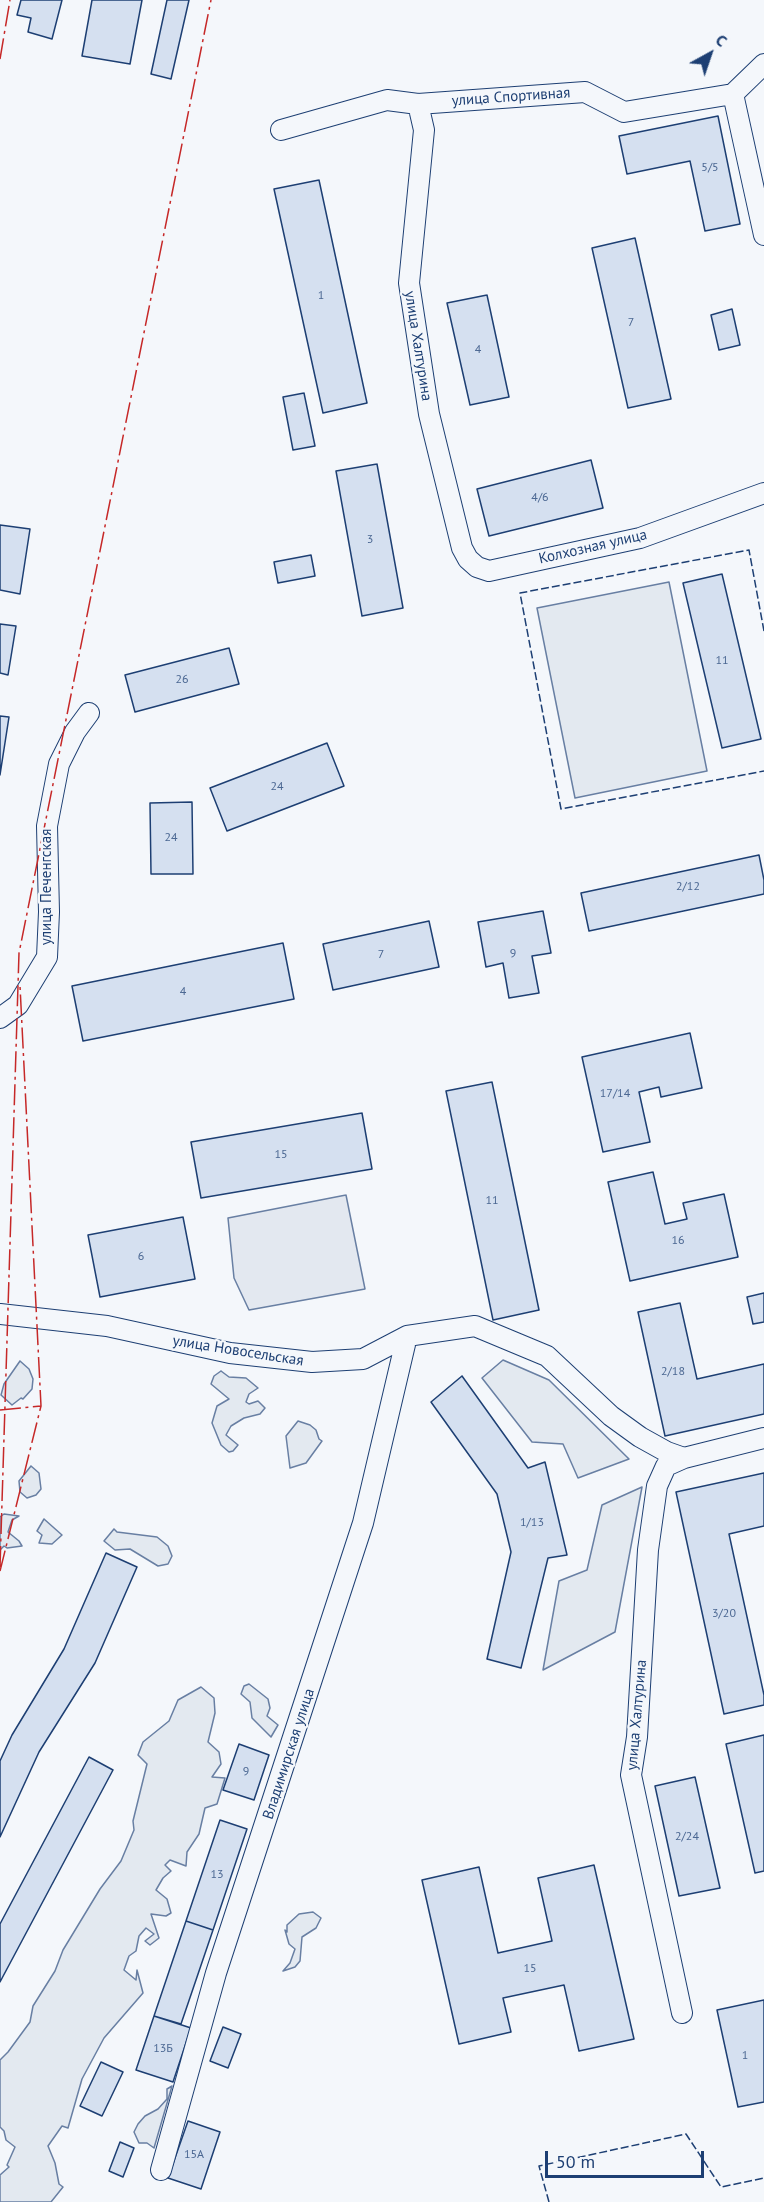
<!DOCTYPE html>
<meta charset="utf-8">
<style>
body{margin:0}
#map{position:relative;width:764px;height:2202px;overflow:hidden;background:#f4f7fb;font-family:"PT Sans",sans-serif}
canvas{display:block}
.north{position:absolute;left:680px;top:24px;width:60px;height:60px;-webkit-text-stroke:4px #f4f7fb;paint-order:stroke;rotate:40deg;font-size:16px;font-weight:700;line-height:24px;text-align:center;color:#1d3f73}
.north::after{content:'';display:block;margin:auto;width:21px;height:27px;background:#1d3f73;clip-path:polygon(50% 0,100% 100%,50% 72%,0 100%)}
.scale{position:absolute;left:545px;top:2151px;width:159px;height:27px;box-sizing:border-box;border:3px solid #1d3f73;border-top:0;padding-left:8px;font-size:18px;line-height:21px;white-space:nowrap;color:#1d3f73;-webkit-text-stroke:4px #f4f7fb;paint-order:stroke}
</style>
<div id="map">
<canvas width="764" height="2202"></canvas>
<div class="north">С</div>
<div class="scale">50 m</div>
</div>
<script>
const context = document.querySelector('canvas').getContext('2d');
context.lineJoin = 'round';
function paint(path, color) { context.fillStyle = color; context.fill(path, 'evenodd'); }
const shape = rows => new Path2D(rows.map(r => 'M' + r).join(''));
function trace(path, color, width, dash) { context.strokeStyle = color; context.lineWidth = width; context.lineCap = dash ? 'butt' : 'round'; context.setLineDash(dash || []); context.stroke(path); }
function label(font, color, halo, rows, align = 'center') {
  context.font = font + ' "PT Sans",sans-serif'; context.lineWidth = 4.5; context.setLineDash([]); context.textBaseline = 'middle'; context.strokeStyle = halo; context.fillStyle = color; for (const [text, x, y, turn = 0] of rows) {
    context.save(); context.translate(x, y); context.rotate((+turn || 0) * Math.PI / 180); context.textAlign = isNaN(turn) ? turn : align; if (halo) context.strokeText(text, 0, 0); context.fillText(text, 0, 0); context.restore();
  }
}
const green = shape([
 [669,582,707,771,575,798,537,608,669,582],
 [503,1360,549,1380,629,1459,578,1478,563,1444,532,1442,482,1378,503,1360],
 [20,1361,29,1369,33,1379,32,1389,23,1399,21,1398,12,1405,1,1395,4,1384,20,1361],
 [221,1371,229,1377,246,1378,258,1388,249,1394,246,1402,249,1404,258,1401,265,1408,260,1414,244,1418,231,1426,226,1435,238,1445,233,1451,229,1452,221,1445,212,1423,217,1406,229,1399,211,1384,214,1376,221,1371],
 [298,1421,310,1425,316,1430,319,1439,322,1441,306,1463,290,1468,286,1436,298,1421],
 [31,1466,39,1473,41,1489,36,1495,27,1498,20,1492,19,1481,31,1466],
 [642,1487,615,1632,543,1670,559,1581,587,1570,602,1505,642,1487],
 [4,1514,19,1516,12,1520,8,1532,19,1541,22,1546,7,1548,4,1546,0,1550,0,1517,4,1514],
 [44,1519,62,1535,52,1544,39,1543,42,1535,37,1531,44,1519],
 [114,1529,117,1532,157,1537,168,1546,172,1556,168,1564,158,1566,130,1549,115,1550,104,1541,114,1529],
 [249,1684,268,1699,270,1708,267,1716,278,1725,271,1737,252,1718,250,1702,241,1694,244,1686,249,1684],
 [201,1687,214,1698,215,1713,208,1742,219,1752,221,1764,212,1777,225,1778,217,1804,205,1808,199,1834,187,1852,186,1866,170,1860,165,1865,171,1871,163,1878,156,1890,167,1899,171,1913,166,1916,151,1914,159,1938,150,1945,145,1941,154,1934,146,1928,139,1936,136,1951,129,1956,124,1970,136,1980,137,1970,143,1993,104,2038,82,2079,68,2128,62,2126,48,2146,55,2163,59,2184,63,2187,51,2202,0,2202,0,2175,9,2167,7,2165,15,2147,6,2140,4,2131,0,2127,0,2060,8,2052,30,2022,33,2006,55,1971,63,1950,100,1889,121,1861,134,1830,133,1821,147,1764,138,1755,143,1742,169,1721,178,1700,201,1687],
 [313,1912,321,1918,316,1928,302,1937,300,1961,295,1967,283,1971,290,1963,295,1949,289,1944,285,1930,287,1932,287,1925,299,1914,313,1912],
 [172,2086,154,2148,147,2143,139,2143,134,2132,138,2124,145,2116,158,2109,167,2099,167,2089,172,2086]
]);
paint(green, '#e3e9f0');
trace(green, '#687fa3', 1.5);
const parking = shape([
 [346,1195,365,1289,249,1310,234,1278,228,1218,346,1195]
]);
paint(parking, '#e3e8f0');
trace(parking, '#687fa3', 1.5);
const building = shape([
 [21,0,62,0,52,39,28,32,31,18,17,15,21,0],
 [92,0,142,0,130,64,82,56,92,0],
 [167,0,189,0,171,79,151,74,167,0],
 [718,116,740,224,705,231,690,161,627,174,619,136,718,116],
 [319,180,367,403,323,413,274,189,319,180],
 [635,238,671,399,628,408,592,248,635,238],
 [487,295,509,397,470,405,447,303,487,295],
 [732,309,740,345,719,350,711,315,732,309],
 [304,393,315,446,293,450,283,397,304,393],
 [591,460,603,508,489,536,477,489,591,460],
 [377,464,403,608,362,616,336,471,377,464],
 [0,525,30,529,20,594,0,590,0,525],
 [311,555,315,576,278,583,274,562,311,555],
 [722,574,761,739,722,748,683,583,722,574],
 [0,624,16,626,8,675,0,673,0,624],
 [229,648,239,684,135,712,125,675,229,648],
 [0,716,9,717,0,775,0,716],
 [327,743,344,786,227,831,210,788,327,743],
 [192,802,193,874,151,874,150,803,192,802],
 [759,855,764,880,764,894,589,931,581,893,759,855],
 [543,911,551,953,532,956,539,993,509,998,503,963,486,967,478,922,543,911],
 [429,921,439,967,333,990,323,944,429,921],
 [283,943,294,999,83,1041,72,986,283,943],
 [690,1033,702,1088,661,1097,659,1087,639,1092,650,1142,603,1152,582,1057,690,1033],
 [492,1082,539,1310,493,1320,446,1091,492,1082],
 [362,1113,372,1169,201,1198,191,1142,362,1113],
 [653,1172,665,1224,687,1219,683,1203,724,1194,738,1257,630,1281,608,1182,653,1172],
 [183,1217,195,1279,100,1297,88,1235,183,1217],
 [764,1293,764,1322,753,1324,747,1297,764,1293],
 [680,1303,697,1379,764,1364,764,1414,665,1436,638,1312,680,1303],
 [462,1376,528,1468,545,1462,567,1555,548,1558,521,1668,487,1659,511,1552,497,1494,431,1402,462,1376],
 [764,1473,764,1526,729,1534,764,1695,764,1705,724,1714,676,1492,764,1473],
 [106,1553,137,1567,95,1663,39,1752,0,1837,0,1761,12,1735,64,1649,106,1553],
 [764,1735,764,1871,755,1873,726,1744,764,1735],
 [239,1744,269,1755,254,1800,223,1790,239,1744],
 [89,1757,113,1770,0,1982,0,1924,89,1757],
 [695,1777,720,1888,679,1896,655,1786,695,1777],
 [220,1820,247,1829,213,1930,186,1921,220,1820],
 [594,1865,634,2039,579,2051,564,1985,503,1998,511,2032,459,2044,422,1880,479,1867,498,1953,552,1941,538,1878,594,1865],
 [186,1921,213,1930,181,2024,154,2016,186,1921],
 [764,2000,764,2102,738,2107,717,2010,764,2000],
 [154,2016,191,2028,173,2082,136,2070,154,2016],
 [223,2027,241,2034,228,2068,210,2061,223,2027],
 [101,2062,123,2072,102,2116,80,2106,101,2062],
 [188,2121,220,2132,201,2189,168,2178,188,2121],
 [120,2142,134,2148,123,2177,109,2171,120,2142]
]);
paint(building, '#d5e0f0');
trace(building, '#1d3f73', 1.5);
const street = shape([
 [733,94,764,235],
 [418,104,424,130,409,283,429,414,462,548,468,559,477,567,489,571,640,538,764,493],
 [281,130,387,100,418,104,585,92,624,112,733,94,764,64],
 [0,1018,18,1005,47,957,49,912,47,826,59,764,75,732,89,713],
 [0,1314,107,1326,230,1353,312,1362,363,1359,407,1336,475,1326,547,1356,611,1416,640,1437,667,1452,684,1458],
 [682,2013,631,1775,637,1737,648,1550,657,1486,666,1466,684,1458,764,1438],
 [161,2170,216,1973,363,1523,407,1336]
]);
trace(street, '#1d3f73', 22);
trace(street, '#f4f7fb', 20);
trace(shape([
 [764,631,749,550,520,593,561,809,764,771],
 [549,2202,539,2166,686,2134,721,2187,764,2178]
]), '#1d3f73', 1.5, [8, 3]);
trace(shape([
 [0,59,10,0],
 [0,1410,41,1406],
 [0,1567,19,953,211,0],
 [0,1571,41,1406,20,986]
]), '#c62828', 1.5, [21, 4.5, 3, 4.5]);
label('12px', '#4b6792', null, [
 ["5/5",710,168],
 ["1",321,296],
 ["7",631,323],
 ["4",478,350],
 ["4/6",540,498],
 ["3",370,540],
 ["11",722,661],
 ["26",182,680],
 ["24",277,787],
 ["24",171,838],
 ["2/12",688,887],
 ["9",513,954],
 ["7",381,955],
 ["4",183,992],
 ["17/14",615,1094],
 ["15",281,1155],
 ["11",492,1201],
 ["16",678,1241],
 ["6",141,1257],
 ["2/18",673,1372],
 ["1/13",532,1523],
 ["3/20",724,1614],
 ["9",246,1772],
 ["2/24",687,1837],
 ["13",217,1875],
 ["15",530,1969],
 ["13Б",163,2049],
 ["1",745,2056],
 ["15А",194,2155]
]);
label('15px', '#1d3f73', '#f4f7fb', [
 ["улица Спортивная",511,97,-4],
 ["улица Халтурина",418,346,81],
 ["Колхозная улица",593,547,-13],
 ["улица Печенгская",47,887,-90],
 ["улица Новосельская",238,1351,9],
 ["улица Халтурина",637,1715,-85],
 ["Владимирская улица",289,1754,-72]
]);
</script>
